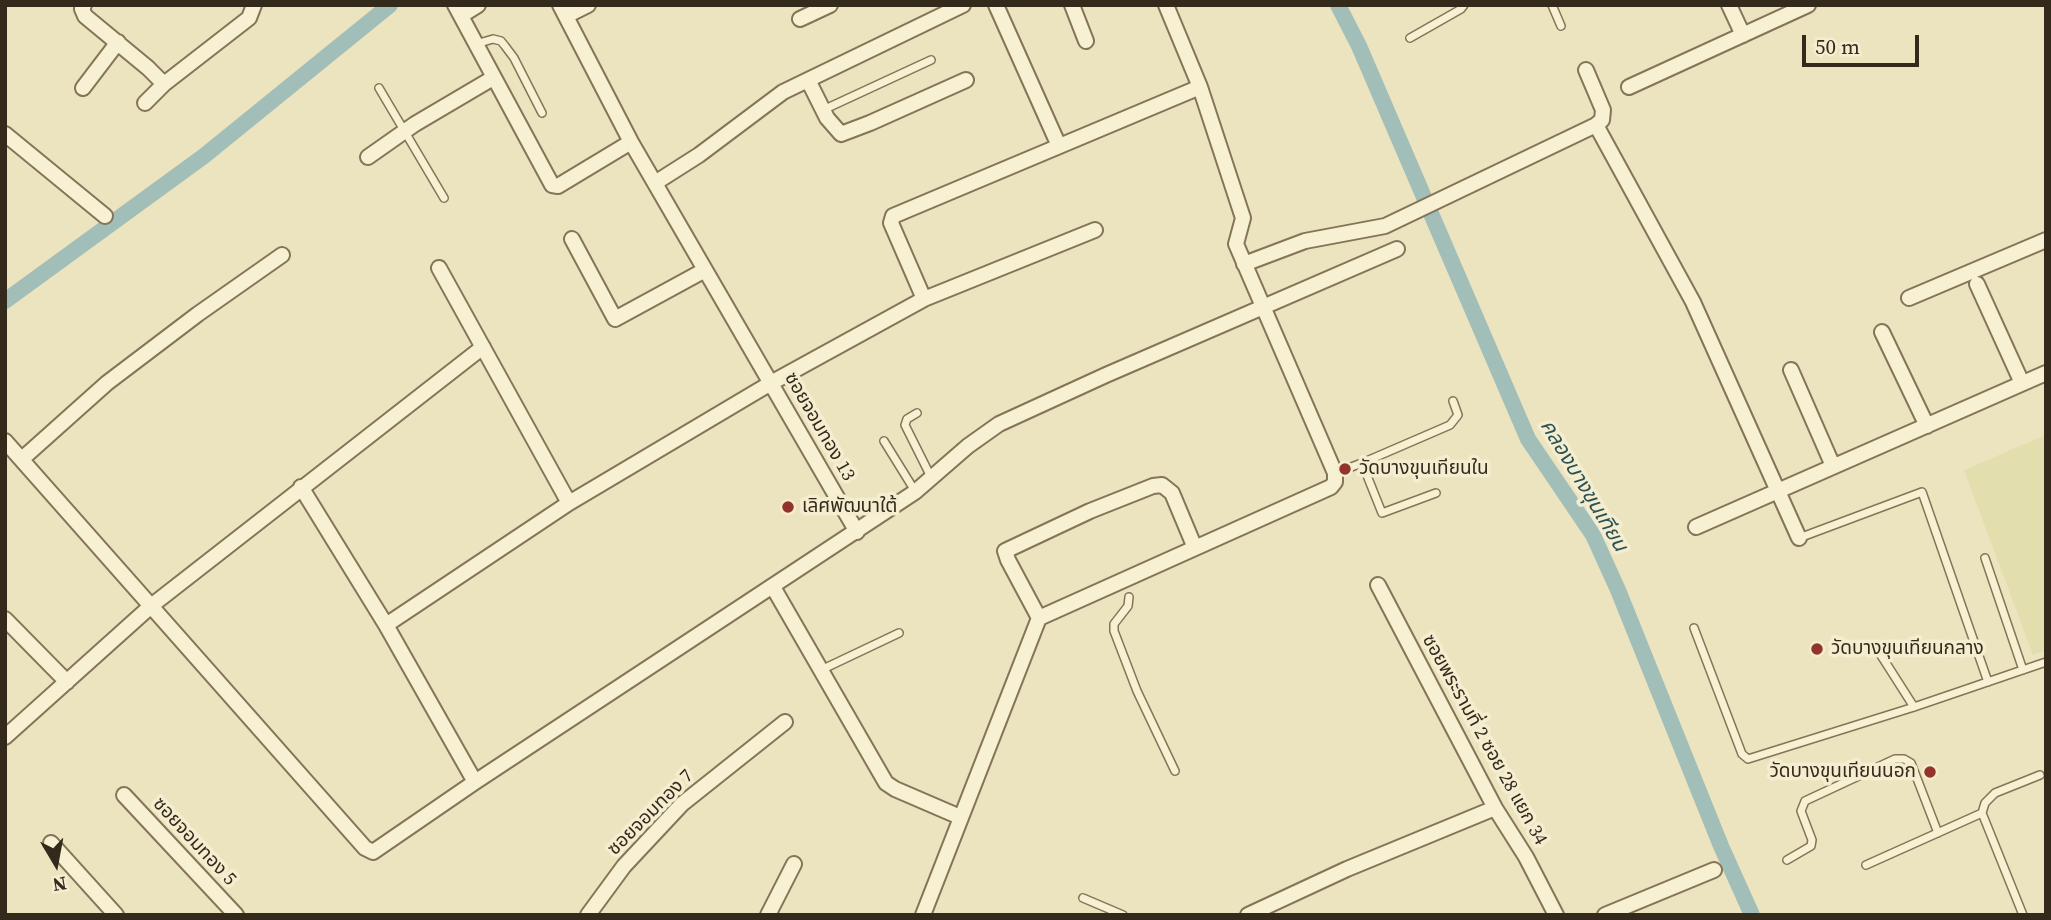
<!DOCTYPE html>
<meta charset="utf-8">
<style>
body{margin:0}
#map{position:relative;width:2051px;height:920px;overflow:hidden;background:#ece3bf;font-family:"Source Serif 4",serif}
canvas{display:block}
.frame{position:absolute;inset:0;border:7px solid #342a1c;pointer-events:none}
.north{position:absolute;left:21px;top:829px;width:70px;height:70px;-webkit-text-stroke:5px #f4edcf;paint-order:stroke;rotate:170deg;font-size:19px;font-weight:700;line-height:28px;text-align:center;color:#342a1c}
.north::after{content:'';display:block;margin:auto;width:24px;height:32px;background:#342a1c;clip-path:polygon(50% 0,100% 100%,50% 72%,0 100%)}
.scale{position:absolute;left:1802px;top:35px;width:117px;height:32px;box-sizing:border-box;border:4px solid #342a1c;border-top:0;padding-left:9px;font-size:21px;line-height:24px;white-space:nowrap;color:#342a1c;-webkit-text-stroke:5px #f4edcf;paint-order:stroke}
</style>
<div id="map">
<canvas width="2051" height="920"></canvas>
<div class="frame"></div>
<div class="north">N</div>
<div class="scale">50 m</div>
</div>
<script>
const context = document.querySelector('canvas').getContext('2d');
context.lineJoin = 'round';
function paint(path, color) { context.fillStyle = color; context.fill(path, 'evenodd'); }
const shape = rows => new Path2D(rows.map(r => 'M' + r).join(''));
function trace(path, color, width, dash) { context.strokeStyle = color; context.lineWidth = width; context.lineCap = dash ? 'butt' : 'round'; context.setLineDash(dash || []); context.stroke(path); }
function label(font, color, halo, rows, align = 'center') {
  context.font = font + ' "Source Serif 4","Noto Sans Thai",serif'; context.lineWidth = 7; context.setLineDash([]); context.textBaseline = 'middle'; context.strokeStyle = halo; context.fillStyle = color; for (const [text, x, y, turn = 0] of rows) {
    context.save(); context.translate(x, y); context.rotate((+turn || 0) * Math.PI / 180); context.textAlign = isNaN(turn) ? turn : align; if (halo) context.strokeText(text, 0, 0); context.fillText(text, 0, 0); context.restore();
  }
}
paint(shape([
 [2046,435,2046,650,2033,655,1964,470]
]), '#e2dead');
trace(shape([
 [1338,5,1359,46,1528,439,1593,535,1618,590,1721,846,1752,915],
 [5,301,204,156,390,5]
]), '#a2beb9', 16);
const lane = shape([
 [1552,5,1561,26],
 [1410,38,1461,9,1464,5],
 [476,44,493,39,501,41,505,46,514,58,542,113],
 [379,88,444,198],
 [823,110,931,60],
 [917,413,907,419,905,425,931,477],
 [884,441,915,491],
 [1362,463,1382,513,1436,493],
 [1335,473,1362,463,1450,425,1458,415,1453,401],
 [1799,538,1922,492,1988,682],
 [1985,558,2023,670],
 [1129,597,1128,606,1114,624,1114,631,1137,691,1175,771],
 [1694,628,1742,754,1748,759,1914,707,2046,662],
 [1877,649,1914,707],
 [821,670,899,633],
 [1982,813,1985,803,1995,793,2040,775],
 [1787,860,1811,846,1812,840,1801,811,1805,801,1895,759,1904,759,1911,763,1938,833],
 [1866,865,1982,813,2023,915],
 [1083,898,1123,915]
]);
const street = shape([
 [84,5,82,9,85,16,148,68,164,84,249,18,254,5],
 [455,5,552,185,558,186,631,142],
 [560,5,631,142,857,532],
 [996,5,1059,146],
 [1072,5,1086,41],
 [1729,5,1743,35],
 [462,15,478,5],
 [566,16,588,5],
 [800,19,830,5],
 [808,80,827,118,841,134,870,123,966,80],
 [1629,87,1808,5],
 [83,88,118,42],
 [145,103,164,84],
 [1596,125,1693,302,1799,538],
 [5,134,105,216],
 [368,157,415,124,493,78],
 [655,183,699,155,783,92,963,5],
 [572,239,615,319,705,270],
 [1244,264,1305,241,1385,226,1596,125,1602,120,1603,110,1586,70],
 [439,268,569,503],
 [1977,284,2022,383],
 [1909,298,2046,240],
 [924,299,891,223,893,216,1200,87],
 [1882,332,1927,426],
 [1791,370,1833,466],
 [5,441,365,848,373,852,475,782,915,492,968,446,999,424,1106,375,1397,249],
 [22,459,107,383,198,314,282,255],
 [301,487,386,625,475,782],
 [1696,527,2046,373],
 [1378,585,1495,808,1526,857,1556,915],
 [773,587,886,783,895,789,960,817],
 [1039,618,1008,560,1005,551,1090,511,1153,486,1162,485,1172,493,1195,548],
 [5,619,67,682],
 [386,625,569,503,771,383,924,299,1095,230],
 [5,737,151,606,483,347],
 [124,795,236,915],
 [51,843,116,915],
 [588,915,624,866,682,804,785,722],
 [768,915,794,864],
 [923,915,1039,618,1331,487,1335,482,1335,473,1236,244,1243,218,1200,87,1166,5],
 [1248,915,1347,869,1495,808],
 [1605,915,1714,870]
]);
trace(lane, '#847458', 10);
trace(street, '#847458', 18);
trace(lane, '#f8f0d2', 7);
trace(street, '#f8f0d2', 14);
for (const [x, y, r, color] of [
 [1345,469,7,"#92342a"],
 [788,507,7,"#92342a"],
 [1817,649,7,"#92342a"],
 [1930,772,7,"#92342a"]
]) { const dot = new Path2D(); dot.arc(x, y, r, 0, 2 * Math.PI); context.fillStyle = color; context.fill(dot); trace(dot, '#f4edcf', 2.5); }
label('19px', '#342a1c', '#f4edcf', [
 ["ซอยจอมทอง 13",819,427,60],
 ["ซอยพระรามที่ 2 ซอย 28 แยก 34",1484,740,61],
 ["ซอยจอมทอง 7",651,813,-45],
 ["ซอยจอมทอง 5",194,842,47]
]);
label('19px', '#342a1c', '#f4edcf', [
 ["วัดบางขุนเทียนใน",1359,469],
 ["เลิศพัฒนาใต้",802,507],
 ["วัดบางขุนเทียนกลาง",1831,649],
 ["วัดบางขุนเทียนนอก",1916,772,"right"]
], 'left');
label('italic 21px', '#2c5254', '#f4edcf', [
 ["คลองบางขุนเทียน",1583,486,59]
]);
</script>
